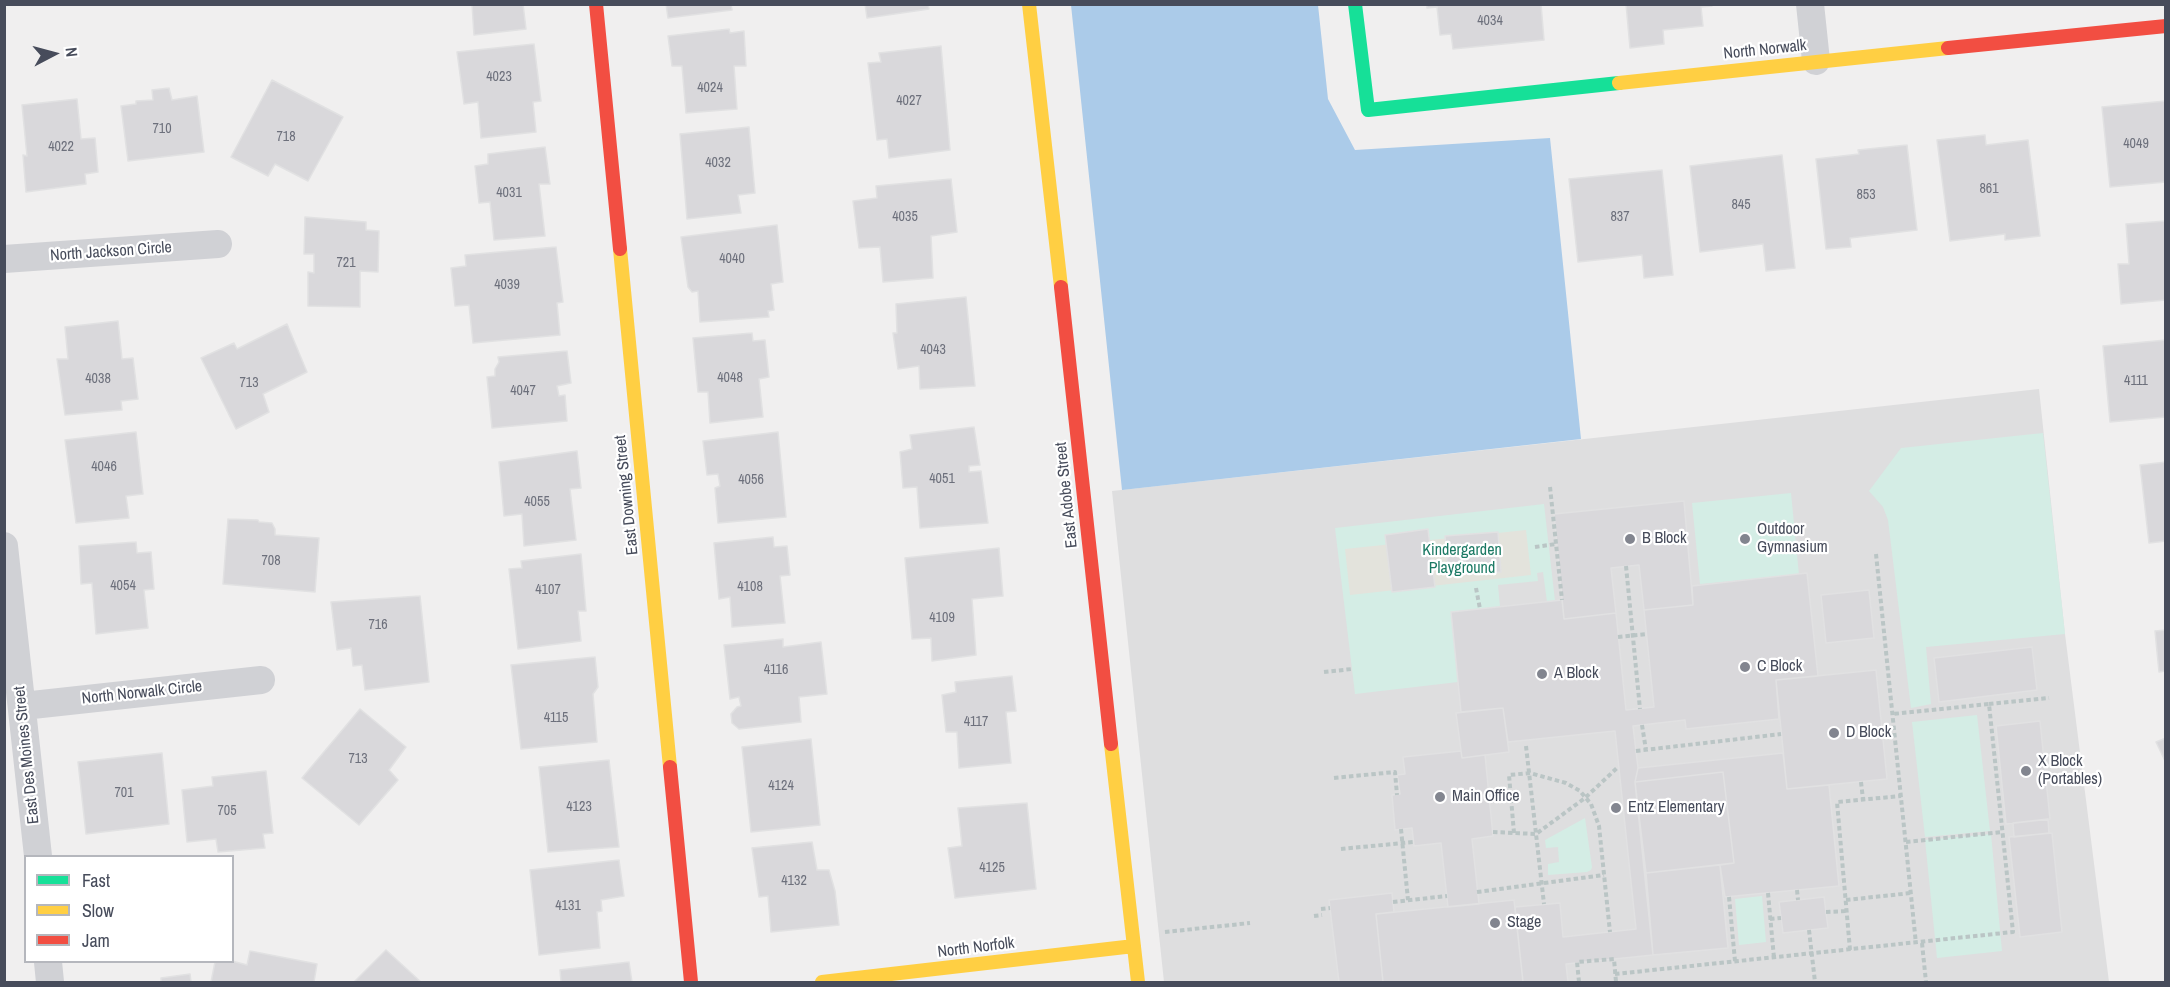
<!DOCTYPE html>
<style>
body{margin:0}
#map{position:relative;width:2170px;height:987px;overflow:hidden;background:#f0efef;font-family:"Archivo Narrow",sans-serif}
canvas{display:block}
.frame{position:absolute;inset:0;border:6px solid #474c5b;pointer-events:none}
.legend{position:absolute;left:24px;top:855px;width:210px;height:108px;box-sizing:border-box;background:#fff;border:2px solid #b5b7bd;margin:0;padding:8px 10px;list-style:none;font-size:18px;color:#474c5b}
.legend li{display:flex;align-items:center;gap:12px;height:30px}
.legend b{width:30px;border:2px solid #b5b7bd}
.north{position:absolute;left:24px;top:24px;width:60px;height:60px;-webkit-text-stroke:4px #fff;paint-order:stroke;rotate:84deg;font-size:16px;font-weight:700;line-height:24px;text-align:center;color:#474c5b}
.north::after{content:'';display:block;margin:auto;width:21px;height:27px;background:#474c5b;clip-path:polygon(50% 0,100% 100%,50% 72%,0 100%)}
</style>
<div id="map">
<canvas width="2170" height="987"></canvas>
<div class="frame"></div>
<ul class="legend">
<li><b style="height:8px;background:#16e098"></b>Fast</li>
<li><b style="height:8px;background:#ffcf43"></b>Slow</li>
<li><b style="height:8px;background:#f24e42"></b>Jam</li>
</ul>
<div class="north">N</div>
</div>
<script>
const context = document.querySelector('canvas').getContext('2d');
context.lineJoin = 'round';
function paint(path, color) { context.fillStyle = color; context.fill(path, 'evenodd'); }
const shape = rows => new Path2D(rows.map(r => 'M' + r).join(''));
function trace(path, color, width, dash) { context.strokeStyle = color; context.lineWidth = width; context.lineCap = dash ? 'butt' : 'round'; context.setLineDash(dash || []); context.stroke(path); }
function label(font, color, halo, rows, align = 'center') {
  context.font = font + ' "Archivo Narrow",sans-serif'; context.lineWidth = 4.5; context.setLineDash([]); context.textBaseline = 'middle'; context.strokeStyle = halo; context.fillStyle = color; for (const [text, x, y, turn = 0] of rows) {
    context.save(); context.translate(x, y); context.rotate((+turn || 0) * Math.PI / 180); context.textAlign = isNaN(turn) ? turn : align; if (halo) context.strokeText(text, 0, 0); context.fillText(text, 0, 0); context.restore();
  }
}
paint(shape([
 [2039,389,2065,634,2109,982,1164,982,1112,491]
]), '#dededf');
paint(shape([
 [2043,433,2065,634,1926,647,1931,704,1911,708,1888,520,1883,507,1869,491,1901,448],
 [1791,493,1799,575,1700,584,1692,503],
 [1544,504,1555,601,1547,602,1543,572,1537,573,1538,581,1498,585,1500,607,1451,613,1458,682,1355,694,1335,528],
 [1977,715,1990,831,1925,837,1912,722],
 [1585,818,1592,867,1591,870,1587,872,1548,875,1548,864,1559,862,1558,847,1546,848,1545,840],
 [1991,834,2002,951,1937,958,1925,840],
 [1762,896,1766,942,1739,945,1735,899]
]), '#d4ede5');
paint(shape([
 [1526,530,1531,575,1350,595,1345,549]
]), '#e3e3dc');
paint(shape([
 [1071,5,1318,5,1328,99,1355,150,1550,138,1581,439,1122,490]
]), '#abcbe9');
const building = shape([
 [472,4,523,4,526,29,474,35,472,4],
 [666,4,731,4,732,10,668,18,666,4],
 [865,4,928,4,929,9,867,18,865,4],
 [1427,4,1541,4,1544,40,1453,49,1451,34,1440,35,1437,7,1427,8,1427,4],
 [1626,4,1712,4,1712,6,1701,7,1703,26,1663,30,1664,44,1630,48,1626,4],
 [729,29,730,33,744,31,746,66,734,66,737,109,686,113,682,66,672,66,668,36,729,29],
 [534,44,541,101,533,102,536,132,481,138,478,102,464,104,457,52,534,44],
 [941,46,950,150,889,158,887,139,877,140,868,63,881,62,879,53,941,46],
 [272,80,343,117,308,181,275,164,268,176,231,157,272,80],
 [169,88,172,100,197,96,204,152,128,161,121,106,136,104,136,101,153,100,152,90,169,88],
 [77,99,81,139,95,138,98,172,85,174,86,184,26,192,23,155,27,156,22,105,77,99],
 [2166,101,2166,182,2110,187,2102,107,2166,101],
 [749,127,755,193,738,195,741,213,687,219,680,134,749,127],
 [1985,135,1986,145,2028,140,2040,236,2005,240,2005,234,1950,241,1937,140,1985,135],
 [1907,145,1917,230,1850,238,1851,247,1826,249,1816,159,1859,154,1858,150,1907,145],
 [545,147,550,184,539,184,545,236,494,240,490,202,479,203,475,166,488,164,488,154,545,147],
 [1782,155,1795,268,1766,271,1763,244,1700,252,1690,166,1782,155],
 [1662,170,1673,275,1644,278,1642,255,1578,262,1569,179,1662,170],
 [951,179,957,232,931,236,933,278,883,282,880,247,859,248,853,201,877,198,876,186,951,179],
 [305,217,366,222,366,230,379,231,378,272,360,271,360,307,308,306,308,272,314,273,314,254,304,254,305,217],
 [2166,221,2166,300,2121,304,2118,264,2129,264,2126,224,2166,221],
 [777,225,783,282,771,284,774,310,768,311,769,317,700,322,698,291,692,292,688,287,681,237,777,225],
 [556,247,563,302,557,303,560,335,473,343,469,305,455,306,451,268,466,266,465,255,556,247],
 [966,297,975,386,920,389,919,366,898,369,893,333,897,333,896,304,966,297],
 [118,321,122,359,133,358,138,399,121,401,122,410,65,415,57,359,68,359,65,327,118,321],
 [287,324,307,372,263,394,269,412,236,429,201,358,234,343,237,349,287,324],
 [752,333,753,341,765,340,769,377,759,379,763,417,710,423,708,392,698,392,693,338,752,333],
 [2166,340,2166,417,2110,422,2103,346,2166,340],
 [567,351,571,383,557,386,559,396,565,395,567,421,492,428,487,377,495,376,495,369,499,362,498,357,567,351],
 [974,427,980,465,969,466,969,472,981,471,988,523,920,528,917,487,903,488,900,452,912,449,910,435,974,427],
 [136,432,143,494,126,496,129,518,76,523,65,440,136,432],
 [778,432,786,517,718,523,715,488,720,486,718,474,707,475,703,441,778,432],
 [577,451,581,488,570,489,576,540,524,546,522,514,504,516,499,462,577,451],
 [2166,462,2166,541,2149,543,2140,465,2166,462],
 [1684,501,1693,605,1644,610,1639,565,1611,568,1616,613,1564,619,1554,514,1684,501],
 [228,519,258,520,259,522,272,523,275,529,275,535,319,538,315,592,223,584,228,519],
 [1428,529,1435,587,1392,592,1385,535,1428,529],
 [1498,532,1501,572,1448,576,1445,536,1498,532],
 [773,537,774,547,787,546,790,575,780,576,785,623,732,627,730,597,719,599,714,543,773,537],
 [136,542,137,553,151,552,154,589,144,590,148,628,96,634,92,583,81,584,79,546,136,542],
 [999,548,1003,596,972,599,976,655,932,661,931,638,912,639,905,558,999,548],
 [581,554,586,611,578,611,581,641,518,649,509,569,522,568,521,561,581,554],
 [1807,573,1818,676,1776,680,1779,719,1686,729,1685,720,1633,726,1638,768,1635,782,1653,955,1566,964,1568,982,1523,982,1515,907,1560,903,1563,937,1636,929,1615,731,1508,742,1503,708,1461,712,1451,612,1562,600,1564,619,1616,613,1626,710,1654,707,1644,610,1693,605,1692,586,1807,573],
 [1869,590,1874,638,1826,643,1821,595,1869,590],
 [420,596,429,682,365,690,362,665,353,666,351,648,337,650,331,602,420,596],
 [2166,630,2166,671,2159,672,2155,631,2166,630],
 [783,639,783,647,821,642,827,694,799,697,801,722,739,729,732,723,731,714,737,707,741,706,739,697,730,699,724,645,783,639],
 [2032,647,2037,690,1939,702,1934,658,2032,647],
 [595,657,598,687,593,694,597,742,521,749,511,665,595,657],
 [1876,670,1887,779,1787,789,1776,680,1876,670],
 [1012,676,1016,711,1006,712,1011,763,959,768,957,732,946,732,942,695,956,692,955,682,1012,676],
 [1503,708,1509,752,1462,758,1456,713,1503,708],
 [360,709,406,747,389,770,398,780,359,825,302,778,360,709],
 [2040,721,2050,819,2006,824,1996,726,2040,721],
 [2166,738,2166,763,2156,742,2166,738],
 [811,739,820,825,751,832,742,747,811,739],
 [1461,751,1462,758,1485,755,1493,836,1472,839,1479,904,1448,907,1441,843,1414,846,1412,828,1395,830,1392,795,1400,794,1397,775,1405,774,1403,757,1461,751],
 [162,753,169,824,86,834,78,762,162,753],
 [1783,753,1787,789,1829,785,1839,886,1725,897,1720,865,1734,863,1723,772,1635,782,1638,768,1783,753],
 [609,760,619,847,548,852,539,767,609,760],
 [266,771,273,833,263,834,265,848,218,852,216,839,187,842,182,790,213,786,212,777,266,771],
 [1723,772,1734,863,1646,873,1635,782,1723,772],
 [1027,803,1036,889,955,898,948,848,962,846,958,808,1027,803],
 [2048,819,2049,833,2014,837,2013,823,2048,819],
 [2052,833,2062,932,2020,937,2009,837,2052,833],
 [812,842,817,870,829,870,835,891,839,925,771,932,768,896,759,897,752,848,812,842],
 [619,860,624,896,601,900,602,911,597,912,600,948,539,955,530,870,619,860],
 [1720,865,1728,948,1653,955,1646,873,1720,865],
 [1392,893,1394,912,1376,914,1383,982,1339,982,1329,900,1392,893],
 [1824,897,1828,928,1783,933,1779,902,1824,897],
 [1514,900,1523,982,1383,982,1376,914,1514,900],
 [386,950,421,982,354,982,386,950],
 [250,951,317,964,314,982,211,982,215,962,232,961,247,965,250,951],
 [629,962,632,982,561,982,560,970,629,962],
 [190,974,191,982,161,982,161,978,190,974]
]);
paint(building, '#d9d8db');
trace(building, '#e1e1e2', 1.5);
trace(shape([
 [1550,487,1562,600],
 [1535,547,1556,544],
 [1876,554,1916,944],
 [1626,566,1640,709],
 [1476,588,1480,609],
 [1618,637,1647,634],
 [1324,672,1352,669],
 [1989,704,2049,698],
 [1642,725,1646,750],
 [1526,746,1544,904],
 [1636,751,1781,734],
 [1334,778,1395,772,1397,795],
 [1861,782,1863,799],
 [1401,829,1408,900],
 [1493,832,1536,834,1585,798,1618,767],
 [1514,833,1509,775,1530,773,1566,783,1580,791,1591,804,1599,826,1610,932],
 [1906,842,2002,832],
 [1341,849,1413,842],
 [1797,890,1798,900],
 [1477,892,1604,875],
 [1768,893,1774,958],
 [1729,897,1735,961],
 [1846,900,1911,893],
 [1393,902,1447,896],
 [1321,909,1330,908],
 [1826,912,1847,911],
 [1314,916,1322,915],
 [1770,919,1781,918],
 [1809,930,1815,982],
 [1165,932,1250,923],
 [1922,943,1926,982],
 [1850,950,1837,802,1901,796],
 [1615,974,2013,932,1989,704,1893,714],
 [1579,982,1577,962,1614,959,1616,982]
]), '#bac5c5', 4, [4.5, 3]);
trace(shape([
 [1810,4,1816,61],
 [4,259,218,244],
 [4,546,38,856],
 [23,706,261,680],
 [48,962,50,982]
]), '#d0d1d5', 28);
trace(shape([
 [1355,4,1368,110,1619,83]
]), '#16e098', 14);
trace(shape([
 [1029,4,1061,287],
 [1619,83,1948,48],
 [620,249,670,767],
 [1111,744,1138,982],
 [822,982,1134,946]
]), '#ffcf43', 14);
trace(shape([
 [596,4,620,249],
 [1948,48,2166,26],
 [1061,287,1111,744],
 [670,767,691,982]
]), '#f24e42', 14);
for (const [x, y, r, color] of [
 [1630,539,6,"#82858f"],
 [1745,539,6,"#82858f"],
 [1745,667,6,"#82858f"],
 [1542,674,6,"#82858f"],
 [1834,733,6,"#82858f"],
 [2026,771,6,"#82858f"],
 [1440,797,6,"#82858f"],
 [1616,808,6,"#82858f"],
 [1495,923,6,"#82858f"]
]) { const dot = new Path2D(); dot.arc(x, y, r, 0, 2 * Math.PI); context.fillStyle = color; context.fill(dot); trace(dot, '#fff', 2); }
label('14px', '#6d707c', null, [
 ["4034",1490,21],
 ["4023",499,77],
 ["4024",710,88],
 ["4027",909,101],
 ["710",162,129],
 ["718",286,137],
 ["4049",2136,144],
 ["4022",61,147],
 ["4032",718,163],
 ["861",1989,189],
 ["4031",509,193],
 ["853",1866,195],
 ["845",1741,205],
 ["4035",905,217],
 ["837",1620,217],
 ["4040",732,259],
 ["721",346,263],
 ["4039",507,285],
 ["4043",933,350],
 ["4048",730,378],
 ["4038",98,379],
 ["4111",2136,381],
 ["713",249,383],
 ["4047",523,391],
 ["4046",104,467],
 ["4051",942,479],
 ["4056",751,480],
 ["4055",537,502],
 ["708",271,561],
 ["4054",123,586],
 ["4108",750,587],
 ["4107",548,590],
 ["4109",942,618],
 ["716",378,625],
 ["4116",776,670],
 ["4115",556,718],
 ["4117",976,722],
 ["713",358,759],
 ["4124",781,786],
 ["701",124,793],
 ["4123",579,807],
 ["705",227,811],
 ["4125",992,868],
 ["4132",794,881],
 ["4131",568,906]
]);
label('16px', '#474c5b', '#fff', [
 ["North Norwalk",1765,50,-6],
 ["North Jackson Circle",111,252,-4],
 ["East Downing Street",627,495,-96],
 ["East Adobe Street",1067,495,-96],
 ["North Norwalk Circle",142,693,-6],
 ["East Des Moines Street",27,755,-96],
 ["North Norfolk",976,948,-7]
]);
label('16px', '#474c5b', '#fff', [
 ["Outdoor",1757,530],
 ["Gymnasium",1757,548],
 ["B Block",1642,539],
 ["C Block",1757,667],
 ["A Block",1554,674],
 ["D Block",1846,733],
 ["X Block",2038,762],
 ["(Portables)",2038,780],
 ["Main Office",1452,797],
 ["Entz Elementary",1628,808],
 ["Stage",1507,923]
], 'left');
label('16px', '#1b7964', '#fff', [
 ["Kindergarden",1462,551],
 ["Playground",1462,569]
]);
</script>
